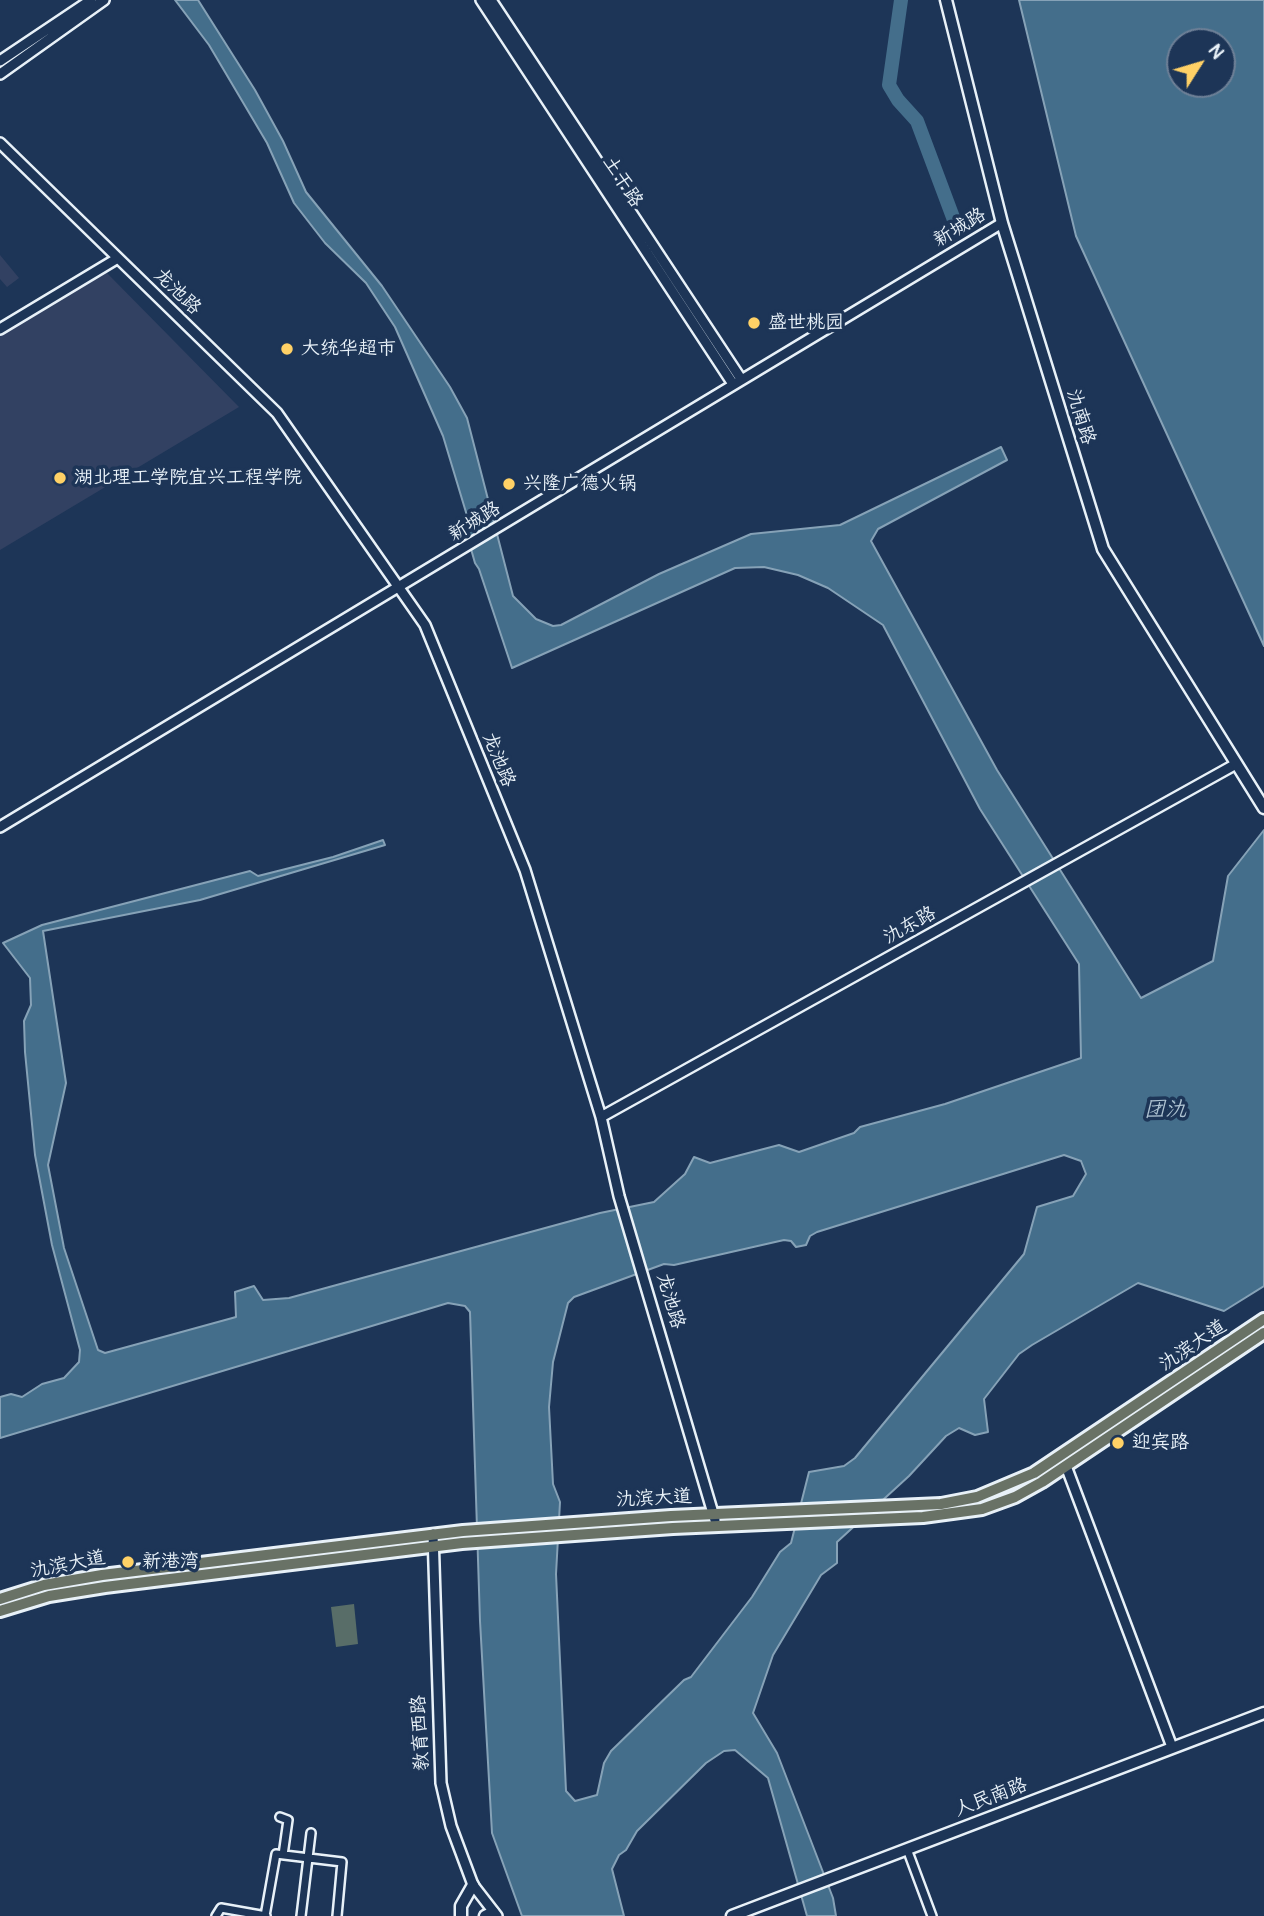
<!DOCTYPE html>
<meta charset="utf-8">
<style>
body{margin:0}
#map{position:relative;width:1264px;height:1916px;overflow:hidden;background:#1d3557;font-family:Pangolin,sans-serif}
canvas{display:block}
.north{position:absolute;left:1166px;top:28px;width:70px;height:70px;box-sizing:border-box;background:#1d3557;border:2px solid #6e8097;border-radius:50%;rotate:53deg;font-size:19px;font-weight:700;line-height:28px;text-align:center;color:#e8f1f8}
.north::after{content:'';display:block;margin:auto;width:24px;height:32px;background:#ffd166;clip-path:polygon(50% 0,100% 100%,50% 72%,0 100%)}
</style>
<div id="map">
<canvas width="1264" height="1916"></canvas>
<div class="north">N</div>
</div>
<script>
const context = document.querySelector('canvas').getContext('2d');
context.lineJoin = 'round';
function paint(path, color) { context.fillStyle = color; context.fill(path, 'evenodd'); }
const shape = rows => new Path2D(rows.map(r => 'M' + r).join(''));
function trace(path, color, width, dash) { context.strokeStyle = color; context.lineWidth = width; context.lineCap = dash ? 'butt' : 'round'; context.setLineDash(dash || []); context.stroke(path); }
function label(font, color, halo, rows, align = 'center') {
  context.font = font + ' Pangolin,"LXGW WenKai TC",sans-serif'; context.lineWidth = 7; context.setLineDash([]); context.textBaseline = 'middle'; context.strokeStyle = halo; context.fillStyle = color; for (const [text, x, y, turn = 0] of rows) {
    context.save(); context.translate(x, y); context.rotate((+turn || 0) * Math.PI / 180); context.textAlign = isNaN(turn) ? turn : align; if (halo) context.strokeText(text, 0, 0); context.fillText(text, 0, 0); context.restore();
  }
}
paint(shape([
 [0,255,19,278,7,287,0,279],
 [106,272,239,407,0,550,0,336]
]), '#324162');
paint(shape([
 [354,1604,358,1644,336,1647,331,1607]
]), '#586d68');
const water = shape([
 [175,0,198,0,255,90,283,141,306,192,382,286,450,387,467,418,513,596,536,619,553,626,561,625,659,574,751,534,840,525,1001,447,1007,460,878,529,871,541,997,770,1141,998,1213,961,1228,876,1264,830,1264,1286,1224,1311,1138,1283,1032,1345,1019,1354,984,1399,988,1432,975,1435,959,1428,946,1436,909,1476,837,1542,837,1563,821,1575,773,1655,753,1713,777,1753,833,1898,836,1916,807,1916,768,1778,735,1750,724,1751,706,1763,637,1831,626,1850,619,1855,612,1869,624,1916,522,1916,492,1833,480,1621,470,1312,465,1306,448,1303,0,1438,0,1397,11,1394,22,1397,42,1384,64,1378,79,1362,80,1350,52,1245,35,1155,25,1052,24,1021,31,1005,30,978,3,943,42,925,250,871,258,876,333,857,383,840,385,845,200,900,43,931,66,1083,48,1165,64,1248,98,1350,105,1353,236,1317,235,1292,254,1286,263,1300,289,1298,600,1213,654,1202,685,1174,694,1157,710,1163,779,1145,799,1152,854,1133,860,1127,945,1104,1081,1058,1079,964,980,809,883,625,828,588,798,575,764,567,735,568,512,668,479,569,475,563,465,528,468,519,443,436,395,327,366,283,325,243,294,203,267,143,209,45,175,0],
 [1064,1155,1081,1161,1086,1174,1073,1196,1037,1207,1024,1254,855,1458,844,1466,809,1472,791,1543,780,1552,752,1597,691,1677,684,1680,611,1751,604,1763,597,1795,575,1801,566,1791,556,1574,560,1502,553,1484,549,1407,553,1362,568,1303,574,1297,664,1264,674,1265,784,1240,791,1241,796,1247,806,1245,810,1236,817,1232,1064,1155],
 [1019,0,1264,0,1264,646,1076,236,1019,0],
 [1180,42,1222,42,1222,84,1180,84,1180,42]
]);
paint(water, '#446e8b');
trace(water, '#86a2b7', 2);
trace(shape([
 [901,0,889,85,898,100,917,121,957,228]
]), '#446e8b', 14);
const minor = shape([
 [280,1817,288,1820,283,1855],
 [907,1849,932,1916],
 [216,1916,221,1908,266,1916],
 [265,1916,276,1854,342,1862,337,1916],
 [301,1916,311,1833]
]);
const tertiary = shape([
 [481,0,733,384],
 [491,0,741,379],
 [0,61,91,0],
 [0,74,104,0],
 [0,143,277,413,425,625,525,870,601,1117,619,1196,715,1520],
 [0,329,118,258],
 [0,827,1002,223],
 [601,1117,1236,764],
 [1066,1466,1172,1747],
 [433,1534,441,1783,451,1826,473,1885,497,1916]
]);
const secondary = shape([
 [946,0,1002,223,1103,549,1264,808],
 [461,1916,461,1906,473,1885],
 [485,1916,493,1912],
 [732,1916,1264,1713]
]);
const primary = shape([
 [0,1599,44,1585,102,1575,463,1531,671,1516,941,1504,977,1497,1034,1473,1264,1319],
 [0,1611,49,1596,105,1587,462,1543,673,1528,923,1517,982,1509,1015,1497,1042,1482,1264,1333]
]);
trace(minor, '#e8f1f8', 12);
trace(tertiary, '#e8f1f8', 14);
trace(secondary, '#e8f1f8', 15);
trace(primary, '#e8f1f8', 16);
trace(minor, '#1d3557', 7);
trace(tertiary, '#1d3557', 9);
trace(secondary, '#1d3557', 10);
trace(primary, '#697266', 10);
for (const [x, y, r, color] of [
 [754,323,7,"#ffd166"],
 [287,349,7,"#ffd166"],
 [60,478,7,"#ffd166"],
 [509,484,7,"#ffd166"],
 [1118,1443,7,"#ffd166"],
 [128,1562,7,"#ffd166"]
]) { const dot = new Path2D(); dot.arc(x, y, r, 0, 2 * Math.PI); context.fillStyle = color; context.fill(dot); trace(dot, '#1d3557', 2.5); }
label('19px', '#e8f1f8', '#1d3557', [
 ["土干路",622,182,57],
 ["新城路",960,228,-31],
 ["龙池路",177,292,44],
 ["氿南路",1080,417,73],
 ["新城路",475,522,-32],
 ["龙池路",498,760,68],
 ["氿东路",910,926,-29],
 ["龙池路",670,1301,74],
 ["氿滨大道",1193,1346,-34],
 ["氿滨大道",654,1499,-3],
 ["氿滨大道",68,1565,-11],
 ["教育西路",421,1733,-93],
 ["人民南路",991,1798,-21]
]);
label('19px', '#e8f1f8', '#1d3557', [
 ["盛世桃园",768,323],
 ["大统华超市",301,349],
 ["湖北理工学院宜兴工程学院",74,478],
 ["兴隆广德火锅",523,484],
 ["迎宾路",1132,1443],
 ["新港湾",142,1562]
], 'left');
label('italic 21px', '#afc3d2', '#1d3557', [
 ["团氿",1165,1111]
]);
</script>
